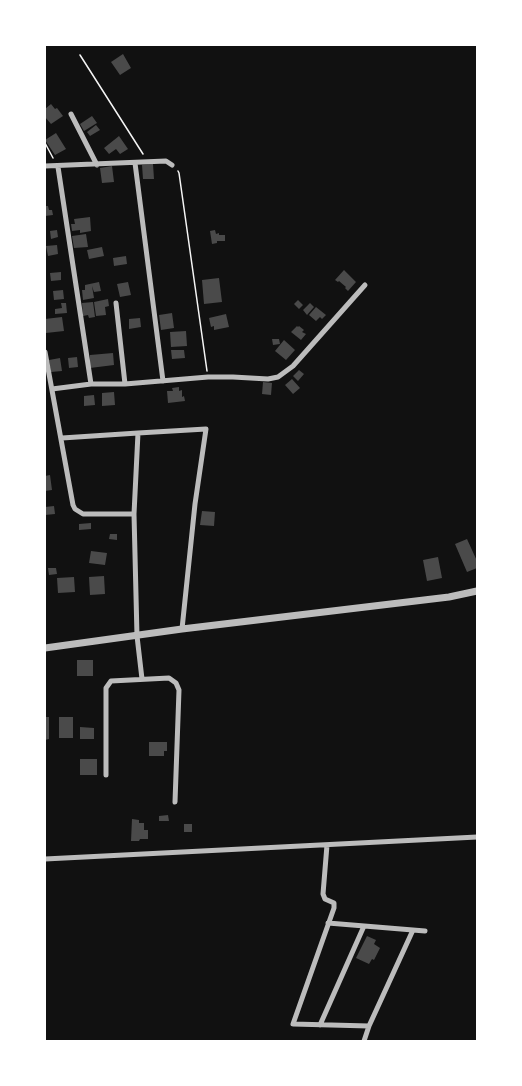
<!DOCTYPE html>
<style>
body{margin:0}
#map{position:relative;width:522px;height:1086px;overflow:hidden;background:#111;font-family:Quicksand,sans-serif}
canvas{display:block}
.frame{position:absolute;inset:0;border:46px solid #fff;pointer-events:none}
</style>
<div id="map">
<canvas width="522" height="1086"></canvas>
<div class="frame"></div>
</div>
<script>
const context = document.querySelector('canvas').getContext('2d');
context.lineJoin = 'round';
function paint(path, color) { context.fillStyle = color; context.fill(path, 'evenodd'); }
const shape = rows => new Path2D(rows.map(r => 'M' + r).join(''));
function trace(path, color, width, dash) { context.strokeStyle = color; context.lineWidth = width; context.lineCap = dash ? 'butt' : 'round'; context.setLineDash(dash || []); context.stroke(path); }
paint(shape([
 [123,54,131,68,120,75,111,62],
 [51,104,55,109,57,108,63,116,51,124,45,117,45,109],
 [92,116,97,123,84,131,80,124],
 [96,125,100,130,90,136,87,132],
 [56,133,66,149,55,155,45,140],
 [119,136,128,149,120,154,116,149,109,154,104,148],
 [153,164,154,179,143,179,142,165],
 [112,166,114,182,102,183,100,168],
 [45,206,48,206,49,210,52,210,53,215,45,216],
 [90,217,91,231,80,233,80,230,72,231,71,224,75,224,74,219],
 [57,230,58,237,51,239,50,231],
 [215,230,216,234,219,233,219,235,225,235,225,241,217,241,217,243,212,244,210,231],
 [86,234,88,247,74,248,72,236],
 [57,245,58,254,48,256,46,246],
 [102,247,104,256,89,259,87,250],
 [126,256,127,264,114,266,113,258],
 [344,270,356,282,348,291,345,288,346,287,339,281,338,282,335,280],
 [61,272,61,280,51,281,50,273],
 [219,278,222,302,204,304,202,280],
 [99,282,101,291,94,292,92,286,94,298,83,300,82,290,85,290,85,285],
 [128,282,131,295,120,297,117,284],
 [63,290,64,299,54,300,53,291],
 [108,299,109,306,105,307,106,315,96,316,94,302],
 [298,300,303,305,299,309,294,304],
 [93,302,95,317,89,318,88,315,83,316,82,303],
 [61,303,66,303,67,313,55,314,55,309,62,308],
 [310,303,314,307,307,315,303,310],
 [316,307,326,315,322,319,320,317,316,321,309,315],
 [172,313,174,328,161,330,159,315],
 [226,314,229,327,214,330,214,326,211,327,209,318],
 [62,317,64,331,46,333,45,319],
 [140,318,141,327,129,329,129,319],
 [297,326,298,327,299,326,304,330,302,332,306,334,301,340,291,332],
 [186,331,187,346,171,347,170,332],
 [272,339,279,339,280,344,273,345],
 [284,340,295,350,286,360,275,351],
 [171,350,184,350,185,358,172,359],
 [113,353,114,365,90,368,90,355],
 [77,357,78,367,69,368,68,358],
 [60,358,62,371,51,372,49,360],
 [299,370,304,374,298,381,293,376],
 [292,379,300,388,293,394,285,385],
 [263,382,272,383,271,395,262,394],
 [179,387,179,391,182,390,182,397,184,396,185,401,168,403,167,391,173,391,172,388],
 [114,392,115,405,102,406,102,393],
 [94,395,95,405,84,406,84,396],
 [50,475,52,490,45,491,45,476],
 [54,506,55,514,45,515,45,507],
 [202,511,215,512,214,526,200,525],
 [91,523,91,529,79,530,79,524],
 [110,534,117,534,117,540,109,539],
 [467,539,477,561,477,568,467,572,455,544],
 [91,551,107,553,105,565,89,563],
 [438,557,442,578,427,581,423,560],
 [48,568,56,568,57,574,49,575],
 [104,576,105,594,90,595,89,577],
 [74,577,75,592,58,593,57,578],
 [77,660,93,660,93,676,77,676],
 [45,717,49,717,49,739,45,740],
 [59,717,73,717,73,738,59,738],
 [80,727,94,728,94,739,80,739],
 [149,742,167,742,167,751,164,751,164,756,149,756],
 [80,759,97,759,97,775,80,775],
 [168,815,169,821,159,821,159,816],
 [132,819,139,820,139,823,144,823,144,830,148,830,148,839,140,839,139,841,131,841],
 [184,824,192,824,192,832,184,832],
 [367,936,376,940,374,944,380,948,374,960,372,959,369,964,356,958]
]), '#4a4a4a');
trace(shape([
 [80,55,143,154],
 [45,143,53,158],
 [178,171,179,173,207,371]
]), '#f5f5f5', 1.5);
trace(shape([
 [71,114,97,165],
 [135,163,163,381],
 [45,166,166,161,172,165],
 [58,167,91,384],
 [116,303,125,384],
 [45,352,73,505,75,509,83,514,134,514,137,636,142,679],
 [52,389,91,384,125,384,208,377,233,377,268,379,278,377,293,366,365,285],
 [138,433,206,429,195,504,182,629],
 [62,438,138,433,134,514],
 [106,775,106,688,111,681,169,678,176,683,179,690,175,802],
 [327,845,323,894,325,899,334,903,334,908,293,1024,369,1026],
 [45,859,477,837],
 [328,923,425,931],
 [320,1025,364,926],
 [364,1041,369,1026,413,930]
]), '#bcbcbc', 5);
trace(shape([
 [45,648,182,629,449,597,477,591]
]), '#bcbcbc', 7);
</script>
